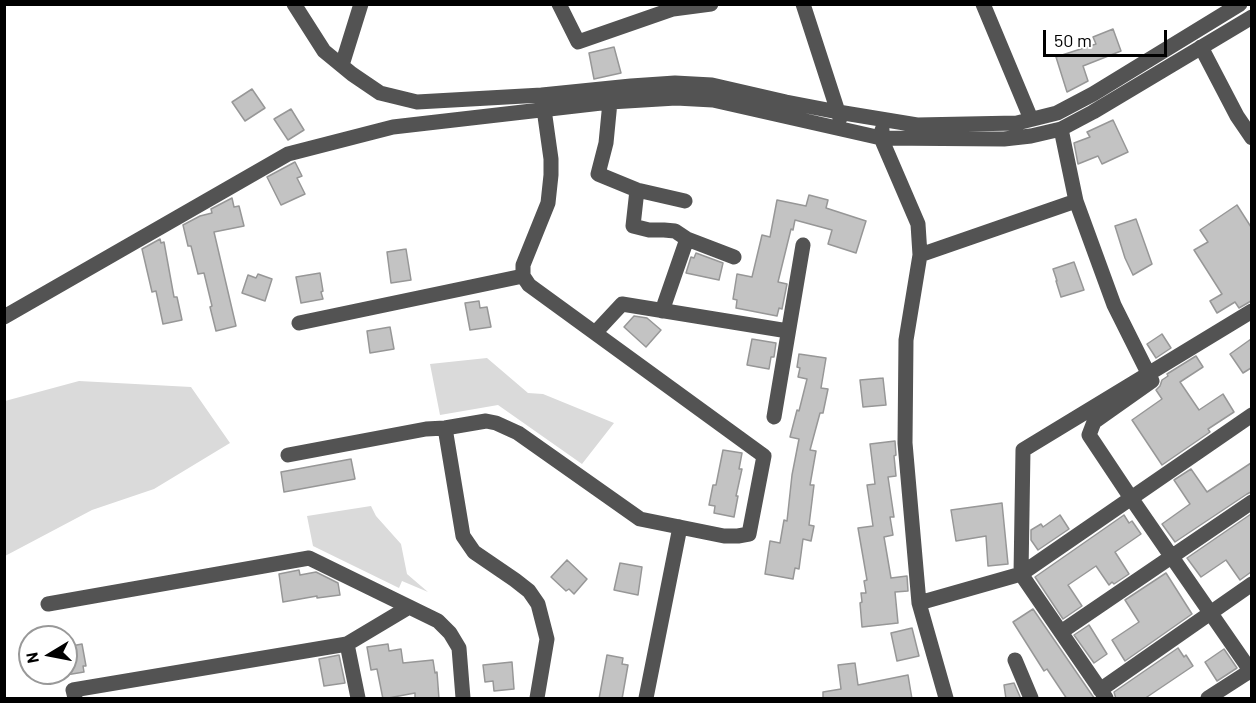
<!DOCTYPE html>
<style>
body{margin:0}
#map{position:relative;width:1256px;height:703px;overflow:hidden;background:#fff;font-family:Barlow,sans-serif}
canvas{display:block}
.frame{position:absolute;inset:0;border:6px solid #000;pointer-events:none}
.north{position:absolute;left:18px;top:625px;width:60px;height:60px;box-sizing:border-box;background:#fff;border:2px solid #999;border-radius:50%;rotate:260deg;font-size:16px;font-weight:700;line-height:24px;text-align:center;color:#000}
.north::after{content:'';display:block;margin:auto;width:21px;height:27px;background:#000;clip-path:polygon(50% 0,100% 100%,50% 72%,0 100%)}
.scale{position:absolute;left:1043px;top:30px;width:124px;height:27px;box-sizing:border-box;border:3px solid #000;border-top:0;padding-left:8px;font-size:18px;line-height:21px;white-space:nowrap;color:#000;-webkit-text-stroke:4px #fff;paint-order:stroke}
</style>
<div id="map">
<canvas width="1256" height="703"></canvas>
<div class="frame"></div>
<div class="north">N</div>
<div class="scale">50 m</div>
</div>
<script>
const context = document.querySelector('canvas').getContext('2d');
context.lineJoin = 'round';
function paint(path, color) { context.fillStyle = color; context.fill(path, 'evenodd'); }
const shape = rows => new Path2D(rows.map(r => 'M' + r).join(''));
function trace(path, color, width, dash) { context.strokeStyle = color; context.lineWidth = width; context.lineCap = dash ? 'butt' : 'round'; context.setLineDash(dash || []); context.stroke(path); }
paint(shape([
 [487,358,528,393,543,394,614,423,582,464,498,405,440,415,430,364],
 [79,381,191,387,230,443,154,489,92,510,5,556,5,401],
 [371,506,376,516,401,544,407,574,428,592,402,581,399,588,313,546,307,516]
]), '#dadada');
const building = shape([
 [1113,29,1121,51,1083,66,1088,81,1067,92,1056,57,1096,44,1093,37,1113,29],
 [614,47,621,73,594,79,589,53,614,47],
 [252,89,265,108,245,121,232,102,252,89],
 [291,109,304,130,288,140,274,119,291,109],
 [1113,120,1128,152,1102,164,1098,156,1078,164,1074,143,1090,137,1087,132,1113,120],
 [295,162,302,176,297,178,305,194,281,205,267,177,295,162],
 [809,195,828,200,826,208,866,221,856,253,828,244,832,230,795,220,793,230,791,229,778,282,787,284,782,309,779,308,777,316,736,308,737,300,733,299,737,274,752,277,762,235,770,237,777,200,806,206,809,195],
 [232,198,234,207,239,206,244,226,214,232,236,326,216,331,210,307,212,306,204,273,198,274,191,246,188,246,183,225,200,216,212,213,211,209,232,198],
 [1237,205,1251,227,1251,301,1239,308,1235,302,1217,313,1210,301,1222,294,1194,250,1208,242,1200,230,1237,205],
 [1136,219,1152,264,1133,275,1125,258,1115,226,1136,219],
 [160,239,161,243,164,242,174,297,177,297,182,320,163,324,156,291,152,292,142,249,160,239],
 [406,249,411,280,391,283,387,252,406,249],
 [696,253,723,263,719,280,686,273,691,257,694,258,696,253],
 [1074,262,1084,290,1061,297,1056,281,1057,281,1053,269,1074,262],
 [320,273,323,291,321,292,323,299,301,303,296,277,320,273],
 [258,274,272,279,265,301,242,293,248,275,256,278,258,274],
 [479,301,480,308,487,307,491,327,470,330,465,303,479,301],
 [634,316,647,318,661,330,646,347,624,327,634,316],
 [390,327,394,349,370,353,367,331,390,327],
 [1162,334,1171,348,1156,358,1147,344,1162,334],
 [752,339,776,343,774,357,771,357,769,369,747,365,752,339],
 [1251,339,1251,368,1243,373,1230,354,1251,339],
 [799,354,826,358,821,388,828,389,823,413,820,413,810,450,816,451,810,485,814,485,809,525,814,526,811,541,803,539,799,569,795,568,793,579,765,574,770,541,780,543,784,520,787,521,792,475,799,439,790,437,797,410,799,411,807,379,798,377,800,368,797,367,799,354],
 [1196,356,1203,367,1180,382,1199,410,1223,394,1234,412,1208,429,1210,432,1162,465,1132,420,1162,399,1156,390,1160,386,1162,380,1168,376,1167,374,1196,356],
 [883,378,886,405,863,407,860,380,883,378],
 [895,441,896,455,894,456,896,476,888,477,894,517,890,517,893,535,884,537,891,578,907,576,908,591,895,592,898,623,862,627,860,603,862,602,861,593,866,593,864,581,867,580,858,528,873,526,867,485,875,484,870,444,895,441],
 [723,450,742,453,739,469,742,469,736,496,738,496,734,517,714,513,715,506,709,505,713,485,716,485,723,450],
 [351,459,355,479,284,492,281,472,351,459],
 [1251,463,1251,492,1247,494,1175,542,1162,524,1190,504,1174,480,1191,469,1207,492,1251,463],
 [1002,503,1008,564,988,566,986,536,956,541,951,510,1002,503],
 [1251,514,1251,572,1240,580,1226,560,1201,577,1187,558,1251,514],
 [1060,515,1069,529,1038,550,1031,540,1031,530,1041,524,1043,527,1060,515],
 [1124,515,1129,523,1132,521,1141,534,1115,552,1129,574,1114,584,1112,582,1109,585,1096,566,1068,585,1082,606,1063,619,1035,577,1124,515],
 [567,560,587,579,574,594,569,589,566,591,551,577,567,560],
 [620,563,642,567,638,595,614,590,620,563],
 [299,570,300,575,316,572,338,583,340,595,317,598,317,596,283,602,279,574,299,570],
 [1166,573,1192,614,1125,661,1112,640,1139,622,1125,600,1166,573],
 [1033,609,1092,695,1095,699,1067,699,1047,669,1044,671,1013,622,1033,609],
 [1089,625,1107,654,1094,663,1074,635,1089,625],
 [912,628,919,656,897,661,891,633,912,628],
 [82,644,86,666,83,666,84,672,66,675,66,647,82,644],
 [388,644,389,651,401,649,403,663,433,660,435,673,437,672,439,699,415,699,415,693,383,699,377,669,371,670,367,647,388,644],
 [1178,648,1184,657,1186,655,1193,666,1144,699,1116,699,1114,692,1178,648],
 [1224,649,1237,668,1217,681,1205,662,1224,649],
 [339,655,345,683,324,686,319,659,339,655],
 [607,655,623,658,622,664,628,665,622,699,599,699,607,655],
 [512,662,514,689,494,691,493,681,485,682,483,665,512,662],
 [855,663,858,685,908,675,912,699,823,699,823,692,841,689,838,665,855,663],
 [1014,683,1021,699,1006,699,1004,685,1014,683]
]);
paint(building, '#c3c3c3');
trace(building, '#979797', 1.5);
trace(shape([
 [294,4,324,51,352,74,380,93,417,102,542,95,631,86,675,83,712,85,786,102,838,112,917,125,1017,123,1057,113,1093,94,1240,4],
 [559,4,578,42,673,9,711,4],
 [803,4,840,118],
 [983,4,1031,119],
 [1201,47,1237,116,1252,138],
 [342,65,361,4],
 [609,93,610,102,606,143,598,174,637,190,685,201],
 [1061,129,1076,201,1114,305,1152,381,1094,422,1089,435,1131,498,1252,673],
 [882,130,881,138,918,224,920,255,906,340,905,443,919,603,946,698],
 [637,190,633,226,649,230,664,230,675,231,687,239,734,257],
 [920,255,1076,201],
 [662,311,687,239],
 [4,317,288,154,393,127,610,102,676,98,713,100,881,138,1004,139,1031,136,1061,129,1093,112,1252,17],
 [299,323,523,276],
 [595,333,622,304,788,331],
 [774,417,803,245],
 [445,428,463,536,474,552,515,580,529,591,538,604,547,639,537,698],
 [288,455,426,429,445,428,486,421,496,423,518,433,640,519,724,536,738,536,749,534,764,456,529,285,523,276,523,265,548,203,551,175,551,159,542,95],
 [919,603,1021,574,1252,415],
 [48,604,309,558,438,621,450,633,459,648,463,698],
 [1061,632,1252,502],
 [347,644,358,698],
 [1015,660,1031,698],
 [1100,690,1252,584],
 [75,698,73,690,347,644,409,607],
 [646,698,680,527],
 [1106,698,1021,574,1023,450,1252,311],
 [1208,698,1250,671]
]), '#535353', 15);
</script>
